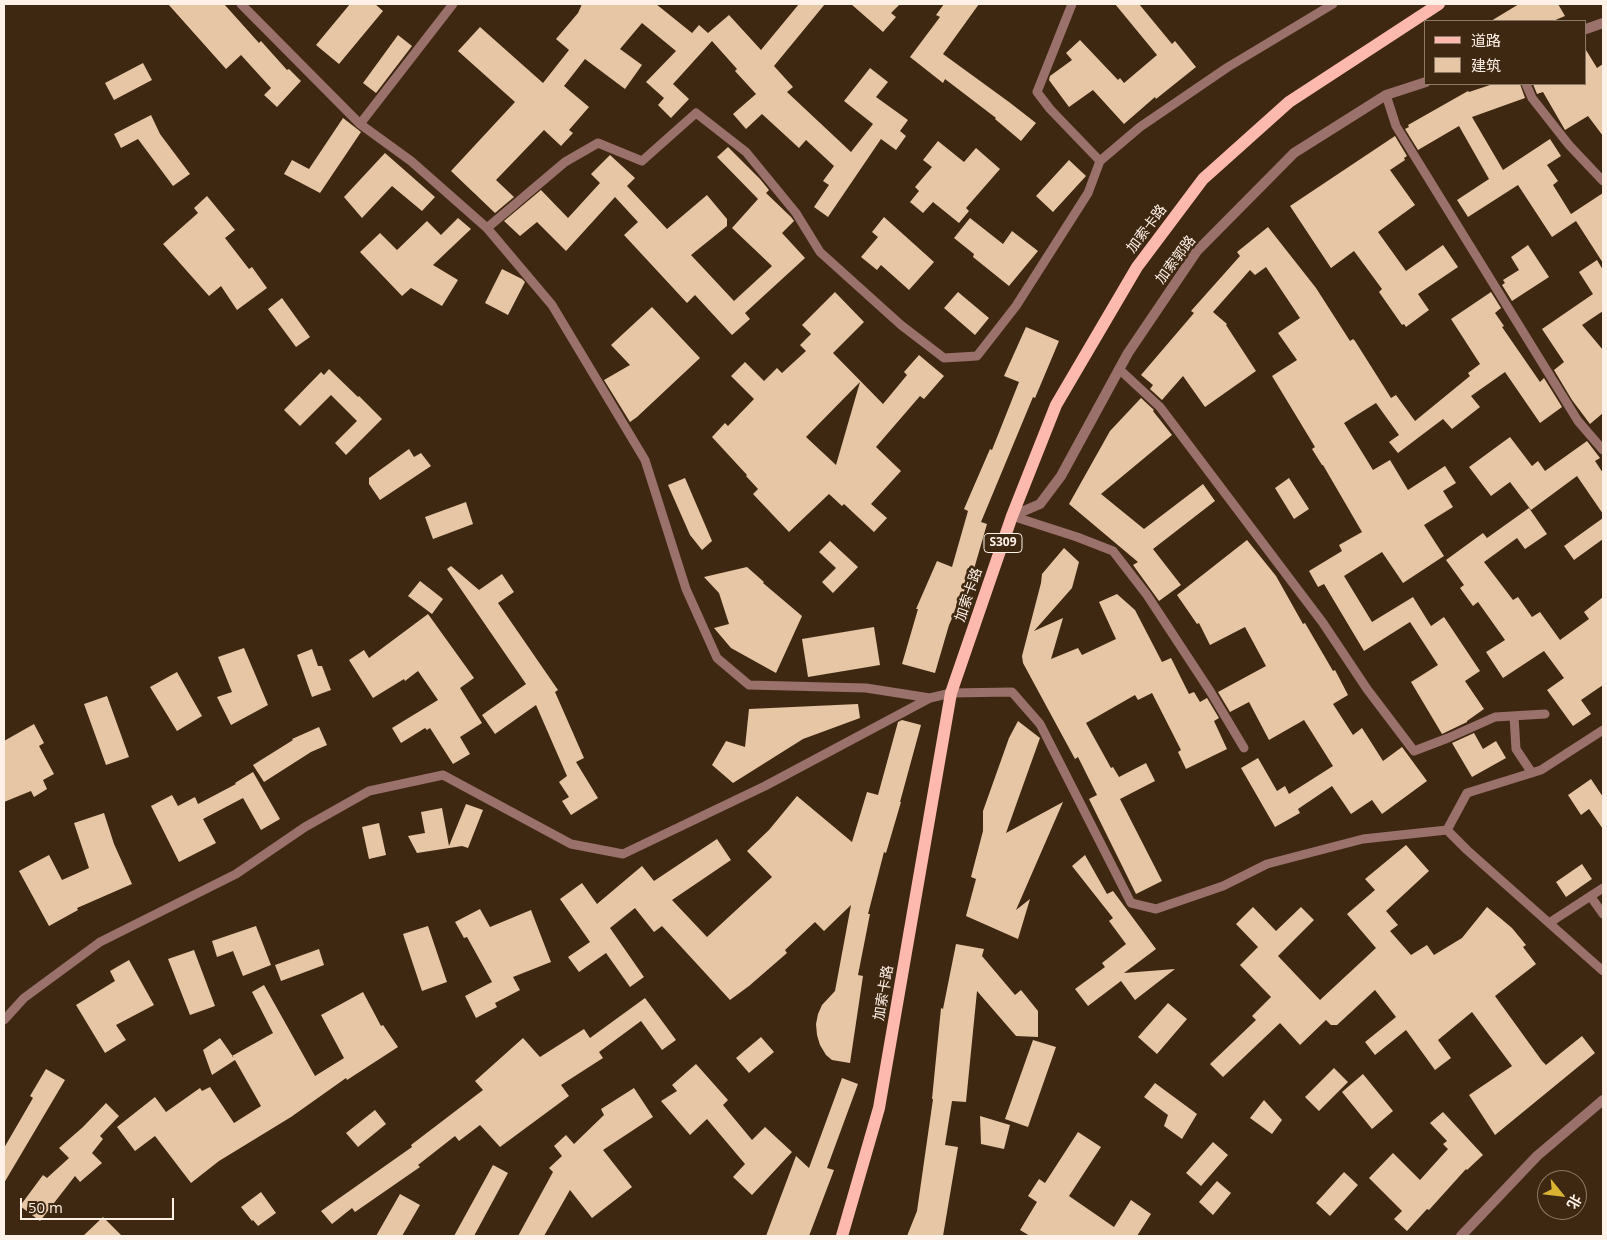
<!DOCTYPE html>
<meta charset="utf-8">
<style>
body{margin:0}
#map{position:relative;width:1607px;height:1240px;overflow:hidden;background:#3f2812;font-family:"Open Sans","Noto Sans SC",sans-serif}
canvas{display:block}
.frame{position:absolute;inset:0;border:5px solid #fef1e7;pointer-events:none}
.legend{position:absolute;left:1424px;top:20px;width:162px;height:65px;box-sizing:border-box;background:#3f2812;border:1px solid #8b7867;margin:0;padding:6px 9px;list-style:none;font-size:15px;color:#fef1e7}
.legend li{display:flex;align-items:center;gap:10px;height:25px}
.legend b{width:25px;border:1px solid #8b7867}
.north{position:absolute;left:1537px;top:1170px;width:50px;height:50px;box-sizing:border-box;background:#3f2812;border:1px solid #8b7867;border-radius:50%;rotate:119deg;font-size:14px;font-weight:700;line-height:20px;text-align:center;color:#fef1e7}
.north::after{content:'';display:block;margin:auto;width:18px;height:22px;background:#dab333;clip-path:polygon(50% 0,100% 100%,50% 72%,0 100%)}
.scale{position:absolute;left:20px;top:1198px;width:154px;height:22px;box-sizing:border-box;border:2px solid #fef1e7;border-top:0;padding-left:6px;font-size:15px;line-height:18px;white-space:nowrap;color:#fef1e7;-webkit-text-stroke:4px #3f2812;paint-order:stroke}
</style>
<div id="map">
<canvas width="1607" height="1240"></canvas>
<div class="frame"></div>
<ul class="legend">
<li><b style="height:6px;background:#fdb9ae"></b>道路</li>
<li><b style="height:14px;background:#e6c6a4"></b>建筑</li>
</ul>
<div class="north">北</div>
<div class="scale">50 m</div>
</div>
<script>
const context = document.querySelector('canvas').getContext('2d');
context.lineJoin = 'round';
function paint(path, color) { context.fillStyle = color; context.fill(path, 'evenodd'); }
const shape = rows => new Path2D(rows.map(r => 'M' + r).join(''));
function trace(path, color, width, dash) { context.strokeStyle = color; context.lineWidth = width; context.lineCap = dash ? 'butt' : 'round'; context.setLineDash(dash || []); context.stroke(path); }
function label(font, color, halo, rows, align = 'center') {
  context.font = font + ' "Open Sans","Noto Sans SC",sans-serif'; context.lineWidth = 5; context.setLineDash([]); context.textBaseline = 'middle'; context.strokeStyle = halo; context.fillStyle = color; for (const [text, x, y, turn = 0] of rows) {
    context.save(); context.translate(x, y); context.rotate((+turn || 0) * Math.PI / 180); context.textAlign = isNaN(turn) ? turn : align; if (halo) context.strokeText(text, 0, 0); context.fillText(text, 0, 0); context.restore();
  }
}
paint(shape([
 [168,4,224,4,259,43,261,41,287,70,289,69,301,81,277,107,264,95,271,88,241,55,226,69],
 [350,4,375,4,383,11,339,64,316,45],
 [582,4,656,4,692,33,699,25,708,33,729,15,761,50,799,4,825,4,774,66,793,87,787,92,851,152,873,124,844,101,870,68,888,82,876,97,908,120,900,131,906,136,896,150,881,139,828,217,814,207,829,185,823,181,834,166,806,140,799,148,762,114,746,129,733,114,756,94,735,71,737,69,712,41,673,84,689,99,671,118,658,105,664,98,646,82,676,51,642,23,620,49,642,65,625,89,585,59,564,86,589,107,569,130,573,133,561,146,544,130,496,180,514,197,495,213,451,171,515,102,458,51,480,27,543,83,569,50,556,39,578,13],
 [851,4,900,4,891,13,896,17,883,32],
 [944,4,979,4,943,54,1009,102,1036,123,1021,141,995,119,996,118,945,79,943,83,910,57,940,17,936,15],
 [1115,4,1139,4,1172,44,1175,41,1196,67,1156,99,1155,97,1124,124,1093,90,1069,107,1049,80,1050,76,1072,60,1066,53,1080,40,1118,80,1120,78,1124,83,1157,55],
 [1519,4,1558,4,1565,16,1553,21,1491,21],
 [398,35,412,46,376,93,363,83],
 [1586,50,1597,68,1603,64,1603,136,1588,116,1565,130,1543,92,1537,94,1533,84,1586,84],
 [143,63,152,80,114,100,105,83],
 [1493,84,1520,84,1525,98,1472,117,1503,170,1550,139,1561,156,1547,165,1558,181,1553,185,1571,214,1603,193,1603,263,1576,221,1552,237,1518,185,1468,217,1457,200,1489,179,1459,126,1418,150,1405,129,1409,127,1408,125,1468,91,1469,92],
 [151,115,160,134,190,174,173,186,138,139,121,148,114,134],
 [343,118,361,132,320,193,284,174,292,160,309,169],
 [1395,136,1407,156,1404,158,1405,160,1390,170,1415,205,1378,232,1406,271,1443,245,1458,267,1418,294,1429,310,1406,327,1404,324,1402,325,1379,292,1382,289,1354,251,1331,268,1290,206],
 [938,141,964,162,976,148,1000,169,966,208,969,211,959,223,933,202,923,213,910,202,919,191,915,187,932,167,923,160],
 [728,147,760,179,769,190,766,193,791,217,794,221,782,233,805,258,745,313,750,319,732,335,695,295,687,303,624,235,638,222,615,197,566,251,537,222,520,236,504,221,541,190,568,218,600,183,591,174,610,155,635,178,627,186,667,229,707,195,727,219,727,226,691,255,734,301,772,266,732,228,758,199,717,157],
 [385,153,435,197,422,211,392,186,362,218,344,197],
 [1069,160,1086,176,1053,212,1036,196],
 [207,196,235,230,225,238,249,269,252,267,267,288,237,310,221,286,209,296,163,244,198,213,194,208],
 [884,217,934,262,909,290,881,265,877,270,861,257,878,237,872,232],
 [458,218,471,229,433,265,458,280,442,306,411,288,402,296,360,252,380,233,397,250,427,221,441,235],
 [970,218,1003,244,1012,231,1038,251,1009,286,973,257,974,254,954,238],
 [1268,227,1316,288,1350,341,1353,339,1355,341,1391,398,1396,395,1415,421,1470,376,1468,373,1480,364,1451,319,1491,292,1501,308,1495,313,1504,326,1502,327,1540,382,1544,378,1562,407,1540,423,1505,372,1471,396,1480,407,1452,429,1443,419,1398,453,1389,442,1399,435,1376,403,1344,423,1373,470,1390,460,1408,490,1445,466,1456,483,1443,491,1453,507,1424,525,1444,556,1403,583,1382,552,1344,576,1372,622,1413,597,1431,626,1444,617,1480,671,1465,681,1484,709,1467,721,1467,722,1442,734,1411,682,1438,665,1410,622,1364,651,1324,584,1318,587,1309,571,1342,551,1339,545,1362,532,1323,465,1322,465,1312,449,1315,447,1272,376,1297,360,1278,333,1300,318,1266,267,1255,275,1250,270,1213,312,1227,324,1226,325,1256,371,1205,407,1183,376,1162,400,1150,389,1153,385,1141,375,1194,313,1191,311,1240,256,1237,252],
 [1528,245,1549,277,1512,301,1502,285,1505,283,1503,280,1519,270,1511,257],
 [1597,260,1603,270,1603,311,1582,325,1603,350,1603,413,1590,424,1572,400,1554,370,1564,362,1542,329,1593,294,1579,272],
 [502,269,522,279,525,282,508,315,485,303],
 [835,292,864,322,833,353,883,404,907,375,904,372,919,355,944,376,924,399,920,396,876,447,901,471,871,504,887,518,874,532,844,504,842,506,829,494,789,532,753,494,758,489,746,476,747,475,712,437,725,423,728,426,754,399,731,376,745,362,764,381,777,368,782,373,806,351,800,345,811,334,802,325],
 [860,382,836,465,806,437],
 [958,292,989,318,975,335,944,308],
 [282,298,310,337,296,347,268,309],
 [652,307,700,358,637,417,630,422,604,380,630,365,611,345],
 [1026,327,1059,341,1035,398,1033,397,981,522,987,524,974,569,949,625,935,673,902,664,918,609,916,609,937,561,952,567,968,511,964,509,990,449,992,450,1019,382,1004,376],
 [329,369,358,397,359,396,382,419,346,455,335,443,357,421,331,395,300,426,284,410,321,372,324,375],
 [1141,398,1154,410,1153,411,1172,435,1101,494,1144,529,1203,484,1215,501,1153,549,1181,585,1159,601,1133,565,1138,562,1069,504,1110,431],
 [1510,437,1532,466,1538,461,1545,471,1587,441,1600,458,1595,461,1603,473,1603,514,1577,476,1531,510,1510,482,1491,496,1469,467],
 [409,449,414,457,421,453,431,466,380,500,369,484,369,478],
 [685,478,712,541,702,550,690,535,668,485],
 [1289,478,1309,509,1294,519,1275,488],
 [466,502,473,524,433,539,425,517],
 [1529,508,1547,534,1525,549,1517,538,1484,562,1513,600,1518,597,1532,617,1540,612,1560,640,1589,619,1584,612,1603,597,1603,685,1581,700,1591,714,1573,726,1547,690,1564,678,1544,651,1503,678,1486,652,1505,640,1478,602,1473,606,1460,588,1464,585,1446,560,1483,533,1487,538],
 [1603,518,1603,539,1574,560,1564,546],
 [1247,540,1276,576,1303,624,1305,623,1333,671,1335,670,1348,695,1333,704,1353,735,1362,728,1383,761,1402,747,1427,781,1382,814,1372,800,1351,814,1332,786,1298,809,1300,813,1275,827,1241,768,1258,758,1277,791,1285,786,1289,794,1333,766,1304,720,1269,740,1249,702,1230,712,1218,692,1266,666,1245,627,1210,645,1199,623,1197,624,1177,595],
 [830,541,858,567,833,593,822,582,836,568,819,552],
 [1064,548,1079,562,1072,588,1034,631,1063,618,1051,659,1078,648,1082,655,1116,639,1099,602,1117,594,1135,610,1162,662,1171,658,1189,694,1194,692,1200,702,1207,698,1219,718,1214,721,1227,749,1186,769,1178,752,1181,750,1152,693,1138,700,1135,695,1086,723,1111,768,1113,767,1119,777,1146,763,1155,781,1120,799,1162,881,1136,894,1089,799,1097,795,1078,757,1075,759,1023,663,1022,656,1041,583,1042,574],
 [451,566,479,590,502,574,514,592,498,603,558,690,555,692,584,758,576,762,598,798,571,815,562,801,569,797,559,782,567,776,536,705,495,734,482,715,526,684,447,569],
 [747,567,764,582,763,583,802,616,776,673,731,648,714,628,729,624,719,593,704,577],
 [420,581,443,599,432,614,408,596],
 [428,614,474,678,460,688,482,723,460,737,470,754,453,764,430,728,427,730,425,728,401,743,392,728,438,700,418,671,405,681,404,679,373,698,349,660,364,650,369,658],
 [874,627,880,665,808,677,802,639],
 [244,648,268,705,231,725,217,697,232,692,218,657],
 [312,649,318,666,322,666,331,690,312,697,297,655],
 [177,672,202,716,177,731,150,687],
 [107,696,129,757,106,765,84,704],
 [858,704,860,718,803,739,733,783,712,765,726,741,745,747,749,709],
 [902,720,921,725,900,802,901,802,886,853,884,852,868,914,870,914,858,975,863,976,850,1063,832,1060,826,1055,820,1045,817,1035,816,1024,818,1014,822,1005,835,991,851,905,824,931,815,922,785,950,787,953,749,986,730,1000,662,926,654,932,635,908,610,928,644,977,630,987,606,953,579,972,568,957,590,942,560,899,582,883,597,904,642,866,654,881,717,839,731,860,672,900,707,937,772,877,747,851,769,830,797,796,852,842,867,792,878,795,898,722],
 [1018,721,1040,738,1006,833,1063,802,1016,910,1030,899,1018,939,966,916,976,879,971,877,983,831,983,811,1009,738],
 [34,724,44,743,39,746,54,774,43,780,47,789,34,797,31,791,4,802,4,741],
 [319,727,327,745,311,752,264,782,253,765,293,740,292,739],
 [1474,733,1483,749,1496,741,1506,758,1472,777,1452,743],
 [253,772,280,819,261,830,243,798,203,819,216,843,179,862,151,806,172,795,178,806,195,797,198,804,236,784,235,783],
 [1591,779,1603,797,1603,829,1589,809,1581,815,1568,795],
 [466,804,483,810,468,848,462,846,417,853,408,836,425,833,421,812,442,808,449,846],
 [104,813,114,844,132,884,77,908,78,910,49,926,19,871,49,855,62,880,89,868,74,823],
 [379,823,386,855,369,859,362,827],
 [1406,845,1429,871,1386,911,1398,925,1390,931,1411,955,1427,945,1434,955,1462,938,1487,907,1512,928,1526,945,1523,947,1536,964,1495,996,1542,1061,1546,1065,1582,1036,1595,1053,1495,1135,1469,1095,1512,1066,1472,1012,1438,1040,1451,1058,1435,1070,1406,1030,1375,1055,1365,1042,1396,1017,1375,990,1337,1025,1331,1025,1326,1020,1300,1045,1280,1023,1223,1077,1210,1064,1256,1020,1252,1016,1271,997,1240,965,1258,947,1236,924,1253,907,1276,931,1301,907,1314,920,1278,956,1320,1000,1376,948,1347,914,1375,890,1365,879],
 [1085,855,1107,894,1113,891,1156,949,1124,973,1175,969,1135,1000,1121,981,1088,1006,1075,989,1105,967,1102,963,1126,944,1109,921,1113,918,1072,866],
 [1582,864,1592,879,1566,897,1556,882],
 [480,909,490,927,531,910,551,962,513,977,520,990,495,1003,497,1007,476,1018,465,996,492,982,467,937,464,938,455,922],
 [256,926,271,965,243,976,233,951,217,957,212,941],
 [428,926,447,982,422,991,403,934],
 [956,944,984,949,982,956,1015,995,1021,990,1038,1011,1038,1037,1016,1036,977,991,966,1102,952,1101,945,1145,958,1147,943,1236,907,1236,917,1211,933,1099,932,1099,941,1008,943,1009],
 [319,949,324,965,281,981,275,965],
 [194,950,215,1006,190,1015,168,959],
 [129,960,154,1005,116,1025,126,1040,105,1053,76,1005,115,981,110,971],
 [264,985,315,1076,344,1058,321,1015,363,992,381,1026,383,1025,398,1047,347,1080,346,1078,291,1117,219,1161,191,1183,155,1136,135,1151,117,1127,155,1097,166,1112,200,1088,202,1091,210,1087,234,1123,261,1106,235,1060,212,1075,203,1050,220,1038,234,1058,232,1056,273,1033,252,992],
 [645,998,676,1040,662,1050,641,1021,599,1052,603,1058,561,1085,569,1096,500,1147,480,1125,459,1141,455,1136,418,1165,420,1167,355,1212,352,1208,332,1224,321,1211,412,1147,411,1145,483,1090,475,1081,523,1038,540,1057,584,1029,590,1038],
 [1168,1003,1187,1019,1157,1054,1138,1037],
 [761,1037,774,1052,749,1073,736,1058],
 [1033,1040,1056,1047,1028,1127,1005,1119],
 [696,1064,728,1100,723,1105,752,1140,765,1127,792,1152,752,1195,733,1177,745,1164,707,1119,690,1135,661,1101,677,1091,672,1085],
 [1334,1068,1348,1082,1319,1111,1305,1097],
 [46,1069,65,1080,4,1183,4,1148,33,1098,30,1096],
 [1363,1074,1393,1111,1372,1129,1342,1092],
 [842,1078,858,1084,827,1168,834,1170,809,1236,766,1236,796,1156,809,1168],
 [1155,1083,1197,1114,1182,1139,1164,1126,1168,1115,1144,1097],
 [634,1088,653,1117,603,1150,632,1187,592,1218,570,1190,544,1236,518,1236,553,1172,549,1168,562,1156,554,1146,566,1135,574,1144,604,1115,601,1109],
 [1264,1100,1282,1120,1272,1134,1250,1118],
 [106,1103,119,1116,100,1136,103,1139,92,1153,102,1163,80,1182,75,1176,40,1221,20,1206,43,1175,47,1178,69,1158,59,1148,83,1127],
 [375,1110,386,1124,358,1147,346,1133],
 [1443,1112,1483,1155,1467,1170,1466,1169,1429,1210,1427,1209,1407,1231,1394,1219,1402,1211,1369,1178,1393,1153,1420,1180,1448,1149,1443,1144,1447,1141,1430,1123],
 [980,1116,1010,1125,1004,1149,981,1144],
 [1078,1132,1101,1147,1069,1196,1114,1227,1131,1200,1151,1214,1137,1236,1030,1236,1020,1230,1037,1202,1028,1196,1039,1179,1045,1183],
 [1213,1142,1228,1155,1201,1186,1186,1173],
 [493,1165,508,1173,474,1236,454,1236],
 [1344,1172,1358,1185,1330,1216,1316,1203],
 [1217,1181,1231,1193,1213,1215,1199,1202],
 [261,1192,276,1213,258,1226,253,1220,252,1221,241,1207],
 [400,1194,420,1205,402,1236,376,1236],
 [103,1217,122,1236,83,1236]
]), '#e6c6a4');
trace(shape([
 [241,4,360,124,411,161,487,228,552,305,645,460,686,589,717,658,749,685,866,688,930,698],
 [1072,4,1037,92,1050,109,1100,161],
 [1526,84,1532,98,1569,145,1603,181],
 [1386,95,1396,126,1578,421,1603,450],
 [360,124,453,4],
 [487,228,565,162,598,143,642,161,696,113,746,152,796,213,820,252,901,325,944,358,977,356,1016,306,1088,193,1100,161,1140,127,1228,67,1333,4],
 [1119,369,1160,407,1323,623,1367,689,1414,751,1448,738,1495,717,1545,714],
 [1012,516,1077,537,1113,551,1147,595,1210,691,1244,748],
 [1514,716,1516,749,1532,773],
 [1447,830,1467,793,1541,770,1603,730],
 [1591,897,1603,914],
 [1549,923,1603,888],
 [4,1020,24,998,100,942,236,874,305,827,369,791,443,775,571,844,623,854,765,786,930,698,951,693,1012,692,1040,724,1131,903,1156,909,1223,886,1267,864,1363,839,1447,830,1467,850,1603,971]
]), '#9a716b', 9);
trace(shape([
 [1586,29,1603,23],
 [1012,516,1040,504,1061,476,1128,353,1197,251,1294,153,1386,95,1426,82]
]), '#9a716b', 10);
trace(shape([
 [1461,1236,1537,1156,1603,1100]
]), '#9a716b', 10);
trace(shape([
 [842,1236,879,1108,951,693,1012,516,1056,405,1137,267,1203,179,1289,102,1439,4]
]), '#fdb9ae', 12);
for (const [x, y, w] of [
 [1003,543,38]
]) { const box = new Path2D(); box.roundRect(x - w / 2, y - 9.5, w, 19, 4); context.fillStyle = '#3f2812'; context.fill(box); trace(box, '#fef1e7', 1); }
label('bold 12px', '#fef1e7', null, [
 ["S309",1003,543]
]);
label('14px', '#fef1e7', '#3f2812', [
 ["加索卡路",1147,229,-53],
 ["加索郭路",1176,260,-53],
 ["加索卡路",969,595,-71],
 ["加索卡路",884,993,-80]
]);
</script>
